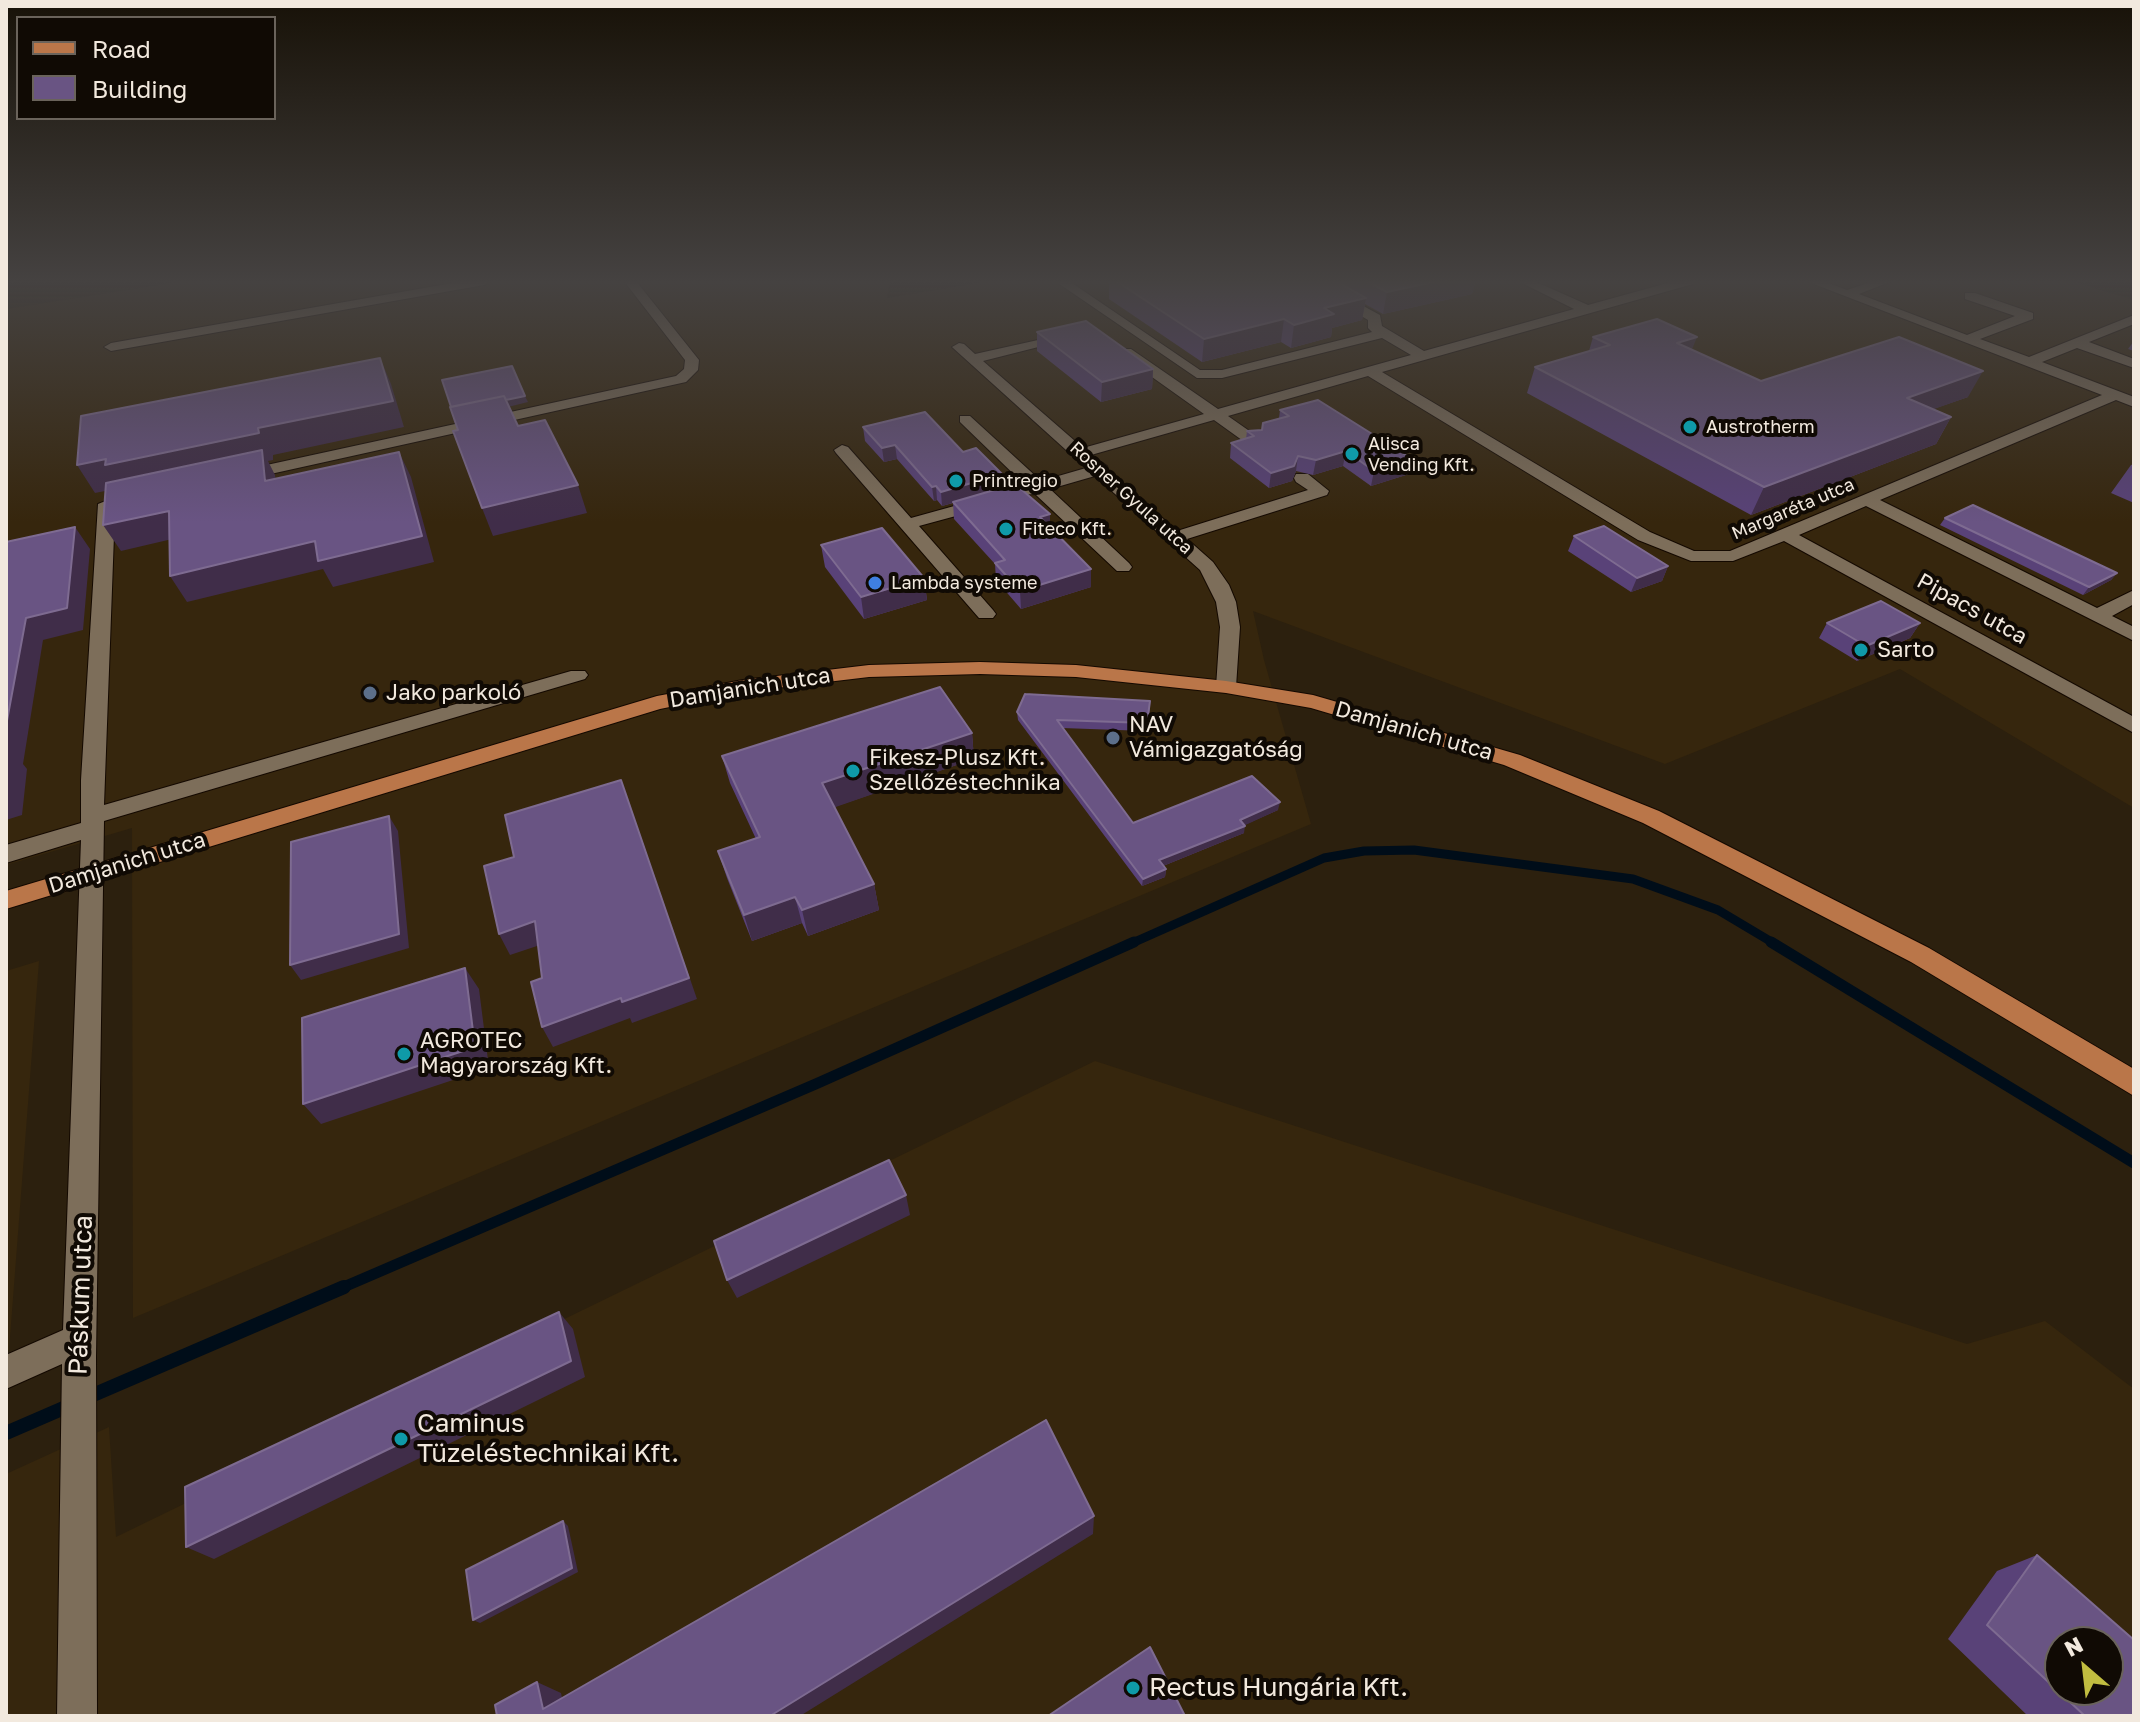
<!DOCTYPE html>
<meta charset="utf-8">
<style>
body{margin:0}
#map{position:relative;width:2140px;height:1722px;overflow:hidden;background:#2c200e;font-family:"Golos Text",sans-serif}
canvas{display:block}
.frame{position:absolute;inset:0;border:8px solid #f2e9de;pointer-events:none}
.legend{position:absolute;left:16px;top:16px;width:260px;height:104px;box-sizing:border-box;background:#100a04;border:2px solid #6a635b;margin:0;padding:10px 14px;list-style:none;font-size:24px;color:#f2e9de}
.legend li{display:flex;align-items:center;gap:16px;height:40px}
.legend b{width:40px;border:2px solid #6a635b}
.north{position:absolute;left:2044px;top:1626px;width:80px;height:80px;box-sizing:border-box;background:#100a04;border:2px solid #6a635b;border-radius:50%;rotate:332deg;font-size:22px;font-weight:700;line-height:32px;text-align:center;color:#f2e9de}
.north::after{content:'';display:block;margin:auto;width:28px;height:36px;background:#c1bd40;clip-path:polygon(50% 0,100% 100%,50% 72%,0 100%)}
</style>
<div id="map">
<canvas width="2140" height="1722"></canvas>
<div class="frame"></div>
<ul class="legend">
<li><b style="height:10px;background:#ba7649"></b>Road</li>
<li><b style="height:22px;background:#695483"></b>Building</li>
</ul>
<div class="north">N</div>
</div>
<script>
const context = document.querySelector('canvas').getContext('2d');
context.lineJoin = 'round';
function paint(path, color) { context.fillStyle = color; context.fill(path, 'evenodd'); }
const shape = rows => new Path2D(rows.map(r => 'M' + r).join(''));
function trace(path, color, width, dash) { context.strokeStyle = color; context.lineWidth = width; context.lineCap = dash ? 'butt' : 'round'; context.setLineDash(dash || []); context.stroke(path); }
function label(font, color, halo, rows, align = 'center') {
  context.font = font + ' "Golos Text",sans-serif'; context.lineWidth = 8; context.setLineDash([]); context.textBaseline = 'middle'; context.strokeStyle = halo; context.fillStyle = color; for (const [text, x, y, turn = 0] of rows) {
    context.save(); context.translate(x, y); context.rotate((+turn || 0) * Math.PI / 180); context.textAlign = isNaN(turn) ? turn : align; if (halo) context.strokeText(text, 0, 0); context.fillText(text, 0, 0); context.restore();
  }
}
paint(shape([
 [184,281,890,281,887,298,990,281,2072,281,2134,300,2134,808,1900,669,1665,764,1253,611,1264,660,1311,824,133,1318,132,828,6,865,6,309],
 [39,961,9,1350,6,1351,6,971],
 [1095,1061,1967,1344,2045,1321,2134,1389,2134,1716,6,1716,6,1474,109,1427,116,1537],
 [2060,1642,2108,1642,2108,1690,2060,1690]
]), '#36260d');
trace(shape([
 [1130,944,1324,858,1364,851,1414,850,1633,879,1718,910,1775,944]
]), '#000d19', 9);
trace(shape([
 [1771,942,2134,1163],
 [339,1289,818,1083,1134,942]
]), '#000d19', 11);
trace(shape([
 [86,1398,344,1287],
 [6,1433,73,1404]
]), '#000d19', 14);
const minor = shape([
 [464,281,490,281,484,285,111,351,104,347,111,343,464,281],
 [624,281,636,281,699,360,698,370,686,382,239,481,231,476,239,471,676,376,684,369,685,360,624,281],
 [1055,281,1069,281,1200,370,1222,370,1372,332,1368,328,1368,320,1302,281,1317,281,1380,315,1382,326,1424,351,1574,309,1518,281,1534,281,1588,305,1675,281,1694,281,1693,284,1382,372,1650,532,1694,551,1730,551,2102,395,1806,281,1823,281,1847,290,1874,281,1892,281,1859,294,1967,335,2015,316,1965,299,1965,293,1975,293,2033,313,2033,319,1980,339,2029,357,2134,315,2134,324,2089,342,2134,359,2134,368,2077,348,2042,362,2134,397,2134,407,2116,400,1880,500,2097,608,2134,590,2134,604,2112,616,2134,627,2134,641,1866,506,1799,535,2134,717,2134,733,1784,541,1733,561,1691,561,1638,540,1368,376,1228,416,1258,437,1258,443,1246,443,1214,420,1091,455,1107,466,1108,470,1177,531,1308,490,1296,482,1294,478,1296,474,1308,474,1329,491,1327,495,1187,539,1213,562,1229,585,1236,602,1240,627,1236,687,1233,692,1219,692,1216,687,1220,627,1216,602,1200,570,1095,476,1050,489,1129,563,1132,567,1129,571,1117,571,1035,494,1020,495,1018,491,1020,487,1026,486,960,422,960,416,970,416,1041,481,1086,468,952,347,959,343,964,344,975,354,1074,332,1074,338,983,361,1083,448,1204,414,1121,355,1121,349,1131,349,1218,409,1411,355,1382,338,1222,378,1197,378,1055,281],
 [842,445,848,447,911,518,983,498,989,499,992,503,989,507,919,526,993,610,996,614,993,618,979,618,836,453,834,450,842,445],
 [113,498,122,503,115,508,104,805,571,671,585,671,588,675,585,679,104,821,96,1356,97,1716,57,1716,62,1364,6,1389,6,1355,63,1330,81,840,6,863,6,845,81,823,81,780,98,504,113,498]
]);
const major = shape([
 [980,662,1076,665,1226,681,1313,695,1520,755,1659,811,1929,948,2134,1069,2134,1096,1911,962,1643,823,1504,765,1311,708,1226,693,1076,677,980,674,869,677,743,692,660,709,6,909,6,891,657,696,743,680,869,665,980,662]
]);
trace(minor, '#140900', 2);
trace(major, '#140900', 2);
paint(minor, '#7d6e5a');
paint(major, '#ba7649');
paint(shape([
 [1109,281,1484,281,1475,283,1472,294,1383,314,1365,304,1362,320,1332,328,1331,337,1291,348,1281,342,1202,362,1109,299],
 [1037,332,1153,369,1152,389,1101,402,1037,351],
 [1593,337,1692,350,1761,381,1968,397,1933,409,1951,417,1936,444,1751,515,1527,393,1535,367,1589,351],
 [2134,341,2134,351,2128,349],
 [1280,410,1412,459,1409,474,1371,486,1343,466,1313,475,1296,471,1292,481,1269,488,1230,458,1231,443,1246,439,1247,431,1262,430,1279,418],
 [863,427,963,452,1002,474,1003,488,1050,527,1091,587,1021,609,996,580,995,564,954,519,953,503,942,506,937,500,934,501,897,459,884,462,865,441],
 [2134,464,2134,503,2111,493,2131,465],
 [1945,518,2117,573,2111,580,2083,595,1940,525],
 [1574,536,1668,566,1662,581,1631,592,1568,551],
 [821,545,924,578,927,600,864,619,825,567],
 [1827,623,1920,623,1910,638,1857,661,1819,638],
 [1150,708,1146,731,1062,728,1133,823,1278,810,1244,825,1244,833,1163,866,1166,869,1165,877,1142,886,1018,720,1017,712],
 [972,733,974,759,834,807,874,884,879,910,808,936,802,923,752,941,727,878,718,851,756,839,730,783,722,756],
 [2037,1555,2134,1716,2028,1716,1948,1639,1997,1571]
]), '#594278');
paint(shape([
 [1438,281,1484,281,1475,283,1472,294,1383,314,1387,292],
 [1366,298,1362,320,1332,328,1331,337,1291,348,1294,325,1324,308],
 [1284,319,1281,342,1202,362,1204,339],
 [1697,337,1687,362,1677,343],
 [380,358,391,384,404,427,273,455,273,460,268,461,275,475,279,507,120,488,95,493,77,465,258,428],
 [1153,369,1152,389,1101,402,1102,382],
 [1983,371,1968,397,1892,424,1907,398],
 [525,396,528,402,456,420,454,414],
 [1951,417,1936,444,1751,515,1764,487],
 [895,445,897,459,884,462,882,448],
 [1346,451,1343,466,1313,475,1316,460],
 [399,452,411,477,434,562,333,587,323,569,187,602,170,576],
 [1298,456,1296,471,1292,481,1269,488,1271,473],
 [1412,459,1409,474,1371,486,1374,471],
 [1002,474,1003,488,942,506,941,492],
 [578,485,587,513,493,536,482,508],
 [936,486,937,500,934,501,932,487],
 [169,511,185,536,121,551,103,525],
 [1050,514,1050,531,1040,517],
 [75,527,90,549,83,630,43,640,23,764,27,769,22,815,6,820,6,726,26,618],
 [1668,566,1662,581,1631,592,1637,578],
 [1091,569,1091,587,1021,609,1020,591],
 [2117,573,2111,580,2083,595,2089,587],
 [924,578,927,600,864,619,861,597],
 [1920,623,1910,638,1857,661,1866,646],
 [972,733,974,759,827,810,822,783],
 [621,780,697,999,632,1023,630,1018,553,1047,542,1027],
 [1280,802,1278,810,1239,828,1240,820],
 [389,816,398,831,409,948,301,980,290,965],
 [1245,826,1244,833,1158,868,1159,860],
 [1166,869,1165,877,1142,886,1143,879],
 [874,884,879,910,808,936,802,910],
 [795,897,802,923,752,941,744,915],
 [535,921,546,943,510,955,499,934],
 [465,968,479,989,489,1068,321,1124,303,1104],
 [906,1195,910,1215,737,1298,727,1280],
 [559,1312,573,1329,585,1377,214,1559,186,1547],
 [1094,1516,1093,1534,800,1716,770,1716],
 [563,1521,568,1526,578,1572,480,1623,473,1620],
 [537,1682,561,1693,566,1716,543,1709]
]), '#402d49');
const building = shape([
 [1116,281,1336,281,1366,298,1324,308,1334,314,1294,325,1284,319,1204,339,1116,281],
 [1366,281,1438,281,1387,292,1366,281],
 [1657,319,1697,337,1677,343,1761,381,1899,337,1983,371,1907,398,1951,417,1764,487,1535,367,1610,345,1593,337,1657,319],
 [1086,321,1153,369,1102,382,1037,332,1086,321],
 [380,358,393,401,258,428,259,433,105,465,106,459,77,465,81,416,380,358],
 [512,366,525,396,506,400,504,396,451,407,442,380,512,366],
 [504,396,518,426,545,420,578,485,482,508,453,431,458,430,450,407,504,396],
 [1318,400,1412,459,1374,471,1346,451,1316,460,1298,456,1294,466,1271,473,1231,443,1254,436,1247,431,1262,430,1263,423,1289,416,1280,410,1318,400],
 [925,412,963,452,976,448,1002,474,941,492,936,486,932,487,895,445,882,448,863,427,925,412],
 [262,450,265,481,399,452,422,536,318,561,315,541,170,576,169,511,103,525,106,483,262,450],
 [1015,484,1050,514,1040,517,1091,569,1020,591,995,563,1005,560,953,502,1015,484],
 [1973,505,2117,573,2089,587,1945,518,1973,505],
 [1604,526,1668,566,1637,578,1574,536,1604,526],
 [75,527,67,608,26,618,6,726,6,542,75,527],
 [882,528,924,578,861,597,821,545,882,528],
 [1881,601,1920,623,1866,646,1827,623,1881,601],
 [940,687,972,733,822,783,874,884,802,910,795,897,744,915,718,851,760,837,722,756,940,687],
 [1025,694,1150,701,1147,723,1057,720,1133,823,1252,776,1280,802,1240,820,1245,826,1159,860,1166,869,1143,879,1017,712,1025,694],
 [621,780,689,978,622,1002,621,998,542,1027,531,982,542,978,535,921,499,934,484,866,514,857,505,815,621,780],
 [389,816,399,934,290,965,291,842,389,816],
 [465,968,475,1047,303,1104,302,1018,465,968],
 [889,1160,906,1195,727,1280,714,1241,889,1160],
 [559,1312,571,1361,186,1547,185,1487,559,1312],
 [1046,1420,1094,1516,770,1716,497,1716,495,1705,537,1682,543,1709,1046,1420],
 [563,1521,572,1568,473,1620,466,1570,563,1521],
 [2037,1555,2134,1640,2134,1716,2085,1716,1987,1625,2037,1555],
 [2060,1642,2108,1642,2108,1690,2060,1690,2060,1642],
 [1150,1647,1185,1716,1048,1716,1150,1647]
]);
paint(building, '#695483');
trace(building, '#7e6b91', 2);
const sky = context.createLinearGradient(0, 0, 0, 522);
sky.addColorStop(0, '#181208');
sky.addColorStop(0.54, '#454241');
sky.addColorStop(1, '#45424100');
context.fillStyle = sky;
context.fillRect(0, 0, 2140, 522);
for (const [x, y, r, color] of [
 [1690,427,8,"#0f9aa8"],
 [1352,454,8,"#0f9aa8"],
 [956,481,8,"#0f9aa8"],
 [1006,529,8,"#0f9aa8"],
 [875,583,8,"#3f7fe0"],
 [1861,650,8,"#0f9aa8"],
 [370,693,8,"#5c6f8a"],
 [1113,738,8,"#5c6f8a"],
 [853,771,8,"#0f9aa8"],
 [404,1054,8,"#0f9aa8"],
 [401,1439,8,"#0f9aa8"],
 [1133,1688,8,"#0f9aa8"]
]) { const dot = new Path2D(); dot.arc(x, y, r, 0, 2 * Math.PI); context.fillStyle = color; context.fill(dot); trace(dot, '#100a04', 3); }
label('18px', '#f2e9de', '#100a04', [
 ["Austrotherm",1706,427],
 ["Alisca",1368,444],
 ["Vending Kft.",1368,465],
 ["Printregio",972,481],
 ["Fiteco Kft.",1022,529],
 ["Lambda systeme",891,583]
], 'left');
label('18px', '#f2e9de', '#100a04', [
 ["Rosner Gyula utca",1131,498,42],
 ["Margaréta utca",1793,509,-23]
]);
label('22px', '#f2e9de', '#100a04', [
 ["Pipacs utca",1972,609,29],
 ["Damjanich utca",750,688,-9],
 ["Damjanich utca",1414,731,16],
 ["Damjanich utca",127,863,-17]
]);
label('22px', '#f2e9de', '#100a04', [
 ["Sarto",1877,650],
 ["Jako parkoló",386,693],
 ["NAV",1129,725],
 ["Vámigazgatóság",1129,750],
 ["Fikesz-Plusz Kft.",869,758],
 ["Szellőzéstechnika",869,783],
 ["AGROTEC",420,1041],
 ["Magyarország Kft.",420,1066]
], 'left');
label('26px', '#f2e9de', '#100a04', [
 ["Páskum utca",81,1295,-88]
]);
label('26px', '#f2e9de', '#100a04', [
 ["Caminus",417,1424],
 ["Tüzeléstechnikai Kft.",417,1454],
 ["Rectus Hungária Kft.",1149,1688]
], 'left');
</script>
